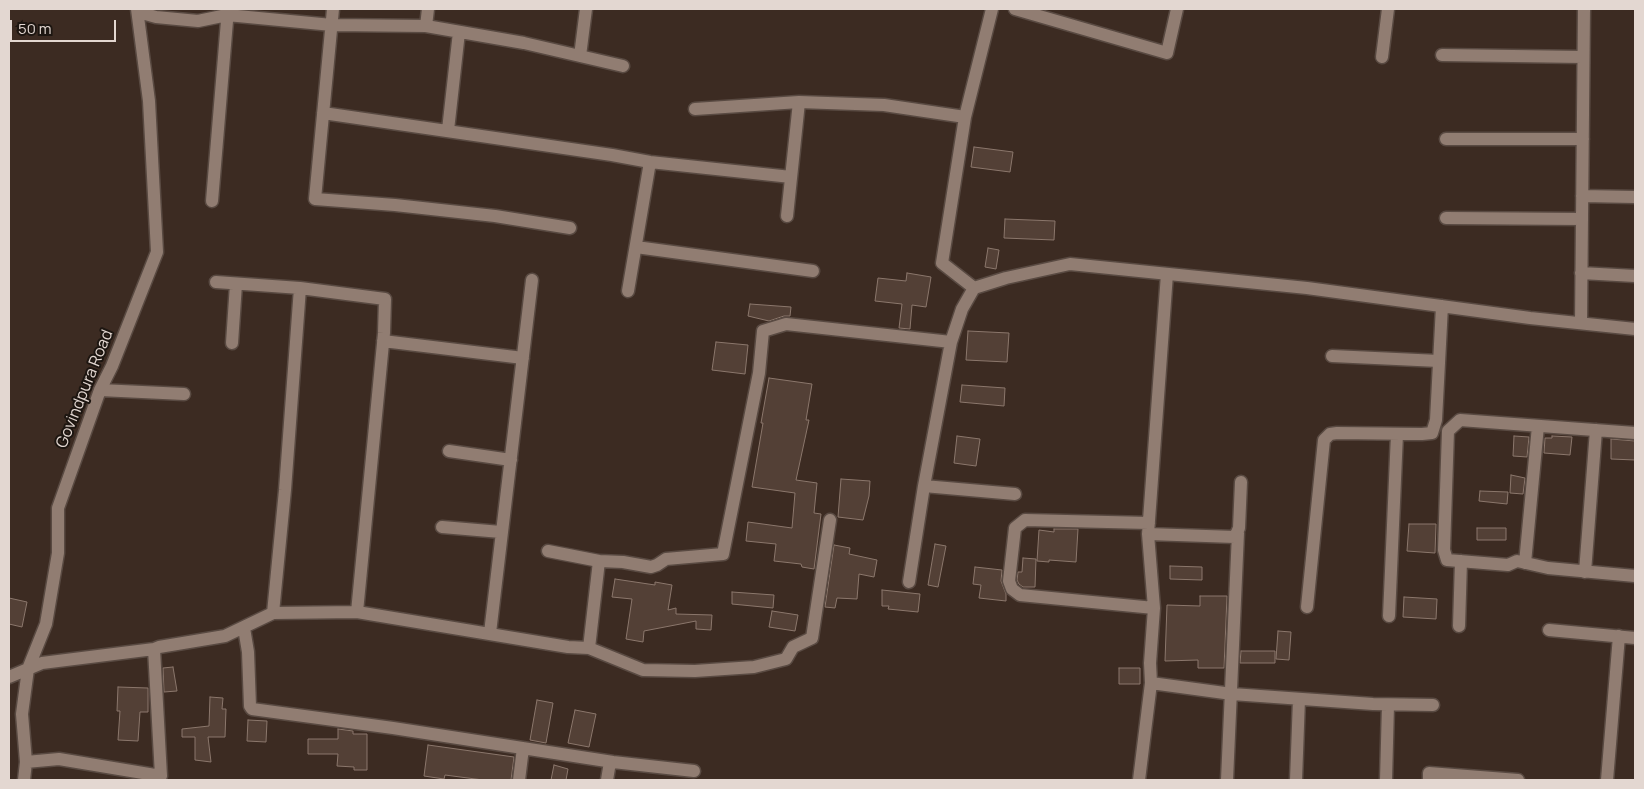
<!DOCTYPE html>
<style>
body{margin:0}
#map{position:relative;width:1644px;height:789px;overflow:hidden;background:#3c2b22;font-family:Manrope,sans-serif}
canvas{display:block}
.frame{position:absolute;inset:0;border:10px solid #e3d7d1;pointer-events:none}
.scale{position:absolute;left:10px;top:20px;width:106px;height:22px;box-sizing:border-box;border:2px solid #e3d7d1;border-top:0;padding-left:6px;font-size:15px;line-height:18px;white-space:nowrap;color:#e3d7d1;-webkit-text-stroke:4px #1d1611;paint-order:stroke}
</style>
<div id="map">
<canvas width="1644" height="789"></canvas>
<div class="frame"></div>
<div class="scale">50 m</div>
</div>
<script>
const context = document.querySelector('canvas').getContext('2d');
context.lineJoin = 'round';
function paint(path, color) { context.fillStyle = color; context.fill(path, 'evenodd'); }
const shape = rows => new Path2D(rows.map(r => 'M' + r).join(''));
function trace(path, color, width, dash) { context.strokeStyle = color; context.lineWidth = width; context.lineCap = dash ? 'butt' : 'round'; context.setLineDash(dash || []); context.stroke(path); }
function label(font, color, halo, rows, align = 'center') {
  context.font = font + ' Manrope,sans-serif'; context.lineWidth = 4; context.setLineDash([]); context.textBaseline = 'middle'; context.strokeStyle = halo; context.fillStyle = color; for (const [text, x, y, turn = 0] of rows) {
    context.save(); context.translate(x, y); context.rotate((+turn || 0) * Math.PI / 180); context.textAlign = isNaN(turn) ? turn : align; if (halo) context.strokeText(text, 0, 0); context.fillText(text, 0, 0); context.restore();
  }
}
const building = shape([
 [974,147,1013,152,1010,172,971,167,974,147],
 [1005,219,1055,221,1054,240,1004,238,1005,219],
 [988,248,999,250,996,269,985,267,988,248],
 [907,273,931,277,926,307,912,305,910,329,899,328,902,304,875,301,878,278,906,281,907,273],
 [750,304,791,307,790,316,784,316,769,321,748,316,750,304],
 [968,331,1009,333,1007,362,966,360,968,331],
 [716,342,748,345,745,374,712,370,716,342],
 [769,378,812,384,806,420,809,420,796,480,817,483,814,513,821,514,814,569,802,567,801,564,774,561,776,544,746,541,748,522,792,528,795,493,752,487,763,423,761,423,769,378],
 [962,385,1005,388,1004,406,960,402,962,385],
 [957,436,980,439,976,466,954,463,957,436],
 [1514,436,1529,437,1527,457,1513,456,1514,436],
 [1552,436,1572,437,1570,455,1544,453,1545,438,1552,438,1552,436],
 [1611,439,1635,441,1635,460,1611,459,1611,439],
 [1511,475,1525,478,1523,494,1510,493,1511,475],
 [841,479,870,481,869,496,863,520,838,517,841,479],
 [1480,491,1508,492,1507,504,1479,501,1480,491],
 [1409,524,1436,524,1435,553,1407,551,1409,524],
 [1477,528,1506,528,1506,540,1477,540,1477,528],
 [1054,529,1078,529,1076,562,1049,560,1049,562,1037,561,1039,530,1054,532,1054,529],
 [935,544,946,546,938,587,928,585,935,544],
 [834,545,850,548,849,554,877,560,874,577,859,574,857,599,837,598,835,608,825,607,834,545],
 [1023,558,1036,559,1035,587,1023,587,1019,584,1017,580,1018,572,1022,572,1023,558],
 [1170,566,1202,567,1202,580,1170,579,1170,566],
 [975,567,1002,570,1001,581,1006,594,1006,601,979,598,981,585,973,584,975,567],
 [615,579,655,585,655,582,672,585,668,610,676,608,676,614,712,615,711,630,696,629,696,621,644,631,643,642,626,639,632,599,612,597,615,579],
 [882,590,920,594,918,612,888,609,889,606,882,606,882,590],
 [732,592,774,595,773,608,732,604,732,592],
 [1200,596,1227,596,1224,668,1198,668,1198,660,1165,661,1167,605,1200,606,1200,596],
 [1404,597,1437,599,1436,619,1403,617,1404,597],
 [9,598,27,602,22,627,9,624,9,598],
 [772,611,798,615,795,631,769,627,772,611],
 [1278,631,1291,632,1289,660,1276,659,1278,631],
 [1241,651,1275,651,1275,663,1240,663,1241,651],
 [173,667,177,691,164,692,163,668,173,667],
 [1119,668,1140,668,1140,684,1119,684,1119,668],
 [118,687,148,688,148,712,140,712,138,741,118,740,120,711,117,711,118,687],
 [210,697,223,698,222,709,226,709,225,737,208,737,211,762,195,760,195,737,182,737,182,729,209,726,210,697],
 [537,700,553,703,546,743,530,740,537,700],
 [575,710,596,714,589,747,568,743,575,710],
 [248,720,267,721,266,742,247,741,248,720],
 [338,729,353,731,353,734,367,734,367,770,354,770,354,767,337,766,338,754,308,754,308,739,338,739,338,729],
 [428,745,514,757,511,780,483,780,445,775,444,779,424,776,428,745],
 [554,765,568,769,566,780,551,780,554,765]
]);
paint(building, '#534036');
trace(building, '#8b776c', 1);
const minor = shape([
 [333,9,315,199,395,205,495,216,570,228],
 [1015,9,1167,53,1177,9],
 [138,12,156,17,198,21,227,15,332,25,426,26,524,43,623,66],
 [426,26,428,9],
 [1442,55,1583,57],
 [580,56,586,9],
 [1382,57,1388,9],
 [695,109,799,102],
 [323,113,612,155,650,162,791,177],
 [448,130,459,32],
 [1446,139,1583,139],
 [1582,196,1635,197],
 [212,201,228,9],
 [787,216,799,102,884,105,965,117],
 [1446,218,1582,219],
 [636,247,813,271],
 [1581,273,1635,276],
 [216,282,300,288,385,299,384,333,357,612],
 [974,288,942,263,965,117,992,9],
 [628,291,650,162],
 [1581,323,1584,9],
 [383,341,523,358],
 [232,343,236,284],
 [1332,356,1439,361],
 [100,390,184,394],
 [1635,433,1460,420,1448,431,1444,550,1447,560,1508,565,1517,561,1548,568,1635,576],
 [449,451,511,460],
 [924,486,1015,494],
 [1149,523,1025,520,1015,528,1009,581,1012,589,1020,595,1154,608],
 [442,527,501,532],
 [1148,534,1235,537,1239,528,1241,482],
 [548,551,599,561],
 [1525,563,1538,426],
 [1585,572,1596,430],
 [909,582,924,486,951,342],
 [1307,607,1324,440,1330,434,1337,433,1422,434,1432,433,1436,420,1442,306],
 [273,613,285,490,300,288],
 [1389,616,1397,434],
 [1459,626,1461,561],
 [244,628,248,652,250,706,252,709,393,728,613,762,694,771],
 [1549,630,1635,638],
 [490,633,532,280],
 [589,648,643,670,695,671,754,667,786,659,793,647,812,638,830,520],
 [9,677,42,663,154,649,159,647,225,636,273,613,357,612,568,647,589,648,599,561,623,562,651,567,657,565,666,559,723,554,759,373,763,331,786,324,951,342,962,309,974,288,1006,278,1070,264,1307,288,1530,318,1635,329],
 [1151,683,1232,694,1373,704,1433,705],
 [26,762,59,759,161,776,154,649],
 [24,780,26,762,22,714,28,669,46,624,58,553,58,508,100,390,112,366,157,252,149,101,137,9],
 [519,780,523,748],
 [607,780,610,762],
 [1139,780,1151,683,1150,663,1154,608,1148,534,1167,274],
 [1227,780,1238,533],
 [1296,780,1299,699],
 [1386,780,1388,705],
 [1429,780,1429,773,1518,780],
 [1607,780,1619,636]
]);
trace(minor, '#594a42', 15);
trace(minor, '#917d72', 12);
label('16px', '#e3d7d1', '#1d1611', [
 ["Govindpura Road",85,389,-68]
]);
</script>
